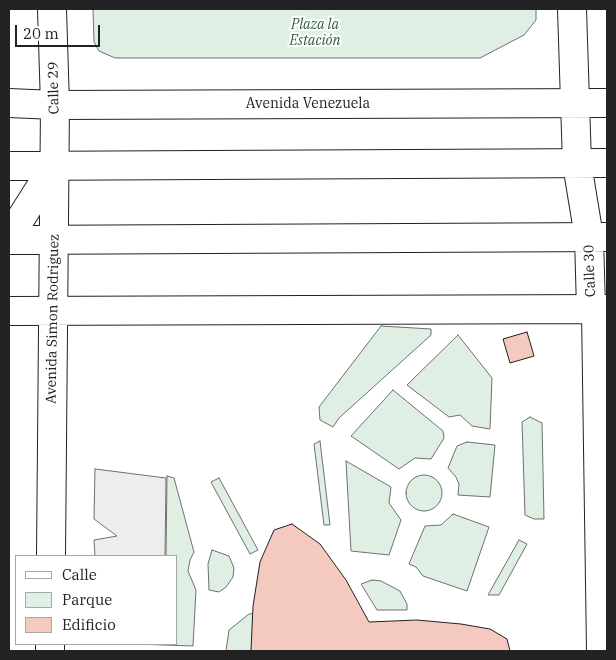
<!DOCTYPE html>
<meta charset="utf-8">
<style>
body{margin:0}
#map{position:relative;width:616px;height:660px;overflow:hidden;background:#fff;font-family:"IBM Plex Serif",serif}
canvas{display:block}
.frame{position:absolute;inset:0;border:10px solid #222;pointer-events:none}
.legend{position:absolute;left:15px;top:555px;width:162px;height:90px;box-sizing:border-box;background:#fff;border:1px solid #a7a7a7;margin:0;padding:6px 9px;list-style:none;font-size:15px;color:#222}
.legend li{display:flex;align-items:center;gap:10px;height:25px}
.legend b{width:25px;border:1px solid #a7a7a7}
.scale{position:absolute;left:15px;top:25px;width:85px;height:22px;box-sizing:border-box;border:2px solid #222;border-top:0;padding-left:6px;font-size:15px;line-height:18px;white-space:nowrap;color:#222;-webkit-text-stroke:4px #fff;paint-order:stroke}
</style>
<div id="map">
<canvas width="616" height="660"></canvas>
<div class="frame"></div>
<ul class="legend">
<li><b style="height:6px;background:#fff"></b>Calle</li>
<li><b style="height:14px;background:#e0efe3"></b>Parque</li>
<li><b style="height:14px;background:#f3c9c0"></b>Edificio</li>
</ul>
<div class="scale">20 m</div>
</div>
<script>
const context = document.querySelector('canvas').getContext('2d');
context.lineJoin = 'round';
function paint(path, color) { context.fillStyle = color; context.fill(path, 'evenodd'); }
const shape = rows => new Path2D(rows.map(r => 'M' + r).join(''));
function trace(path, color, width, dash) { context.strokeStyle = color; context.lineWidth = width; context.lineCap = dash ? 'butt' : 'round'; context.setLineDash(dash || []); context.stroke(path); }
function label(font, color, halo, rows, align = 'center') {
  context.font = font + ' "IBM Plex Serif",serif'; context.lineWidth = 4; context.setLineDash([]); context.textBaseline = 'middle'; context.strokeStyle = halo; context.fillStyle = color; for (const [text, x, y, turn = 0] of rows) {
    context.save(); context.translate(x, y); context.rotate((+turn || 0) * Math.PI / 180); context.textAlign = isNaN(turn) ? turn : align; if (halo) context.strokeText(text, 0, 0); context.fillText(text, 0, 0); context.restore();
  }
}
const green = shape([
 [93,9,536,9,536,20,524,35,480,58,115,58,99,51,94,42,93,9],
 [381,326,431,329,431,335,339,418,333,427,320,420,319,407,381,326],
 [458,335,492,378,490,429,472,426,460,415,449,417,407,385,458,335],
 [393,390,443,431,444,438,431,459,415,458,399,469,351,436,393,390],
 [530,417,542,423,544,519,534,519,525,515,522,422,530,417],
 [320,441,330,525,324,525,314,444,320,441],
 [467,442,495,445,490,497,458,495,459,484,456,477,448,468,457,446,467,442],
 [346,461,391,487,389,503,401,520,389,555,351,551,346,461],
 '406 493a18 18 0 1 1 36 0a18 18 0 1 1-36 0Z',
 [167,476,174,478,194,552,190,560,188,571,196,590,193,646,134,644,176,644,176,556,166,556,167,476],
 [219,478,258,550,250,554,211,482,219,478],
 [453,514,489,527,467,591,423,576,416,567,409,564,425,526,441,525,453,514],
 [519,540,527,544,499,595,488,595,519,540],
 [212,550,229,556,234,568,233,577,226,587,219,592,209,590,208,564,212,550],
 [372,580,381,581,400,591,407,604,407,610,377,610,361,584,372,580],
 [258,613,259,649,256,651,226,651,229,630,249,614,258,613]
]);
paint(green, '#e0efe3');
trace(green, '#6f6f6f', 1);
const parking = shape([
 [95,469,166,478,165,556,95,556,94,540,117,536,94,519,95,469]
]);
paint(parking, '#ededed');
trace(parking, '#6f6f6f', 1);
const building = shape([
 [527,332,534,356,510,363,503,339,527,332],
 [292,524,320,544,346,580,369,622,417,620,461,624,490,629,507,639,510,651,251,651,253,606,260,562,274,530,292,524]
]);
paint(building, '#f3c9c0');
trace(building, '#222', 1);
const minor = shape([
 [572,9,577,164,589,237,591,309,596,311,601,651],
 [9,103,55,105,607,103],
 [9,166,607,163],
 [9,237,54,166],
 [9,240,607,237],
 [9,311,607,309],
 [51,556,55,105,52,9],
 [50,651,50,644]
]);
trace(minor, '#222', 30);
trace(minor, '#fff', 28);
label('italic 14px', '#2f5e38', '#fff', [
 ["Plaza la",315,25],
 ["Estación",315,41]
]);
label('14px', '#222', '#fff', [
 ["Calle 29",54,88,-91],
 ["Avenida Venezuela",308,104],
 ["Calle 30",590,271,-92],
 ["Avenida Simon Rodriguez",53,319,-89]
]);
</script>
